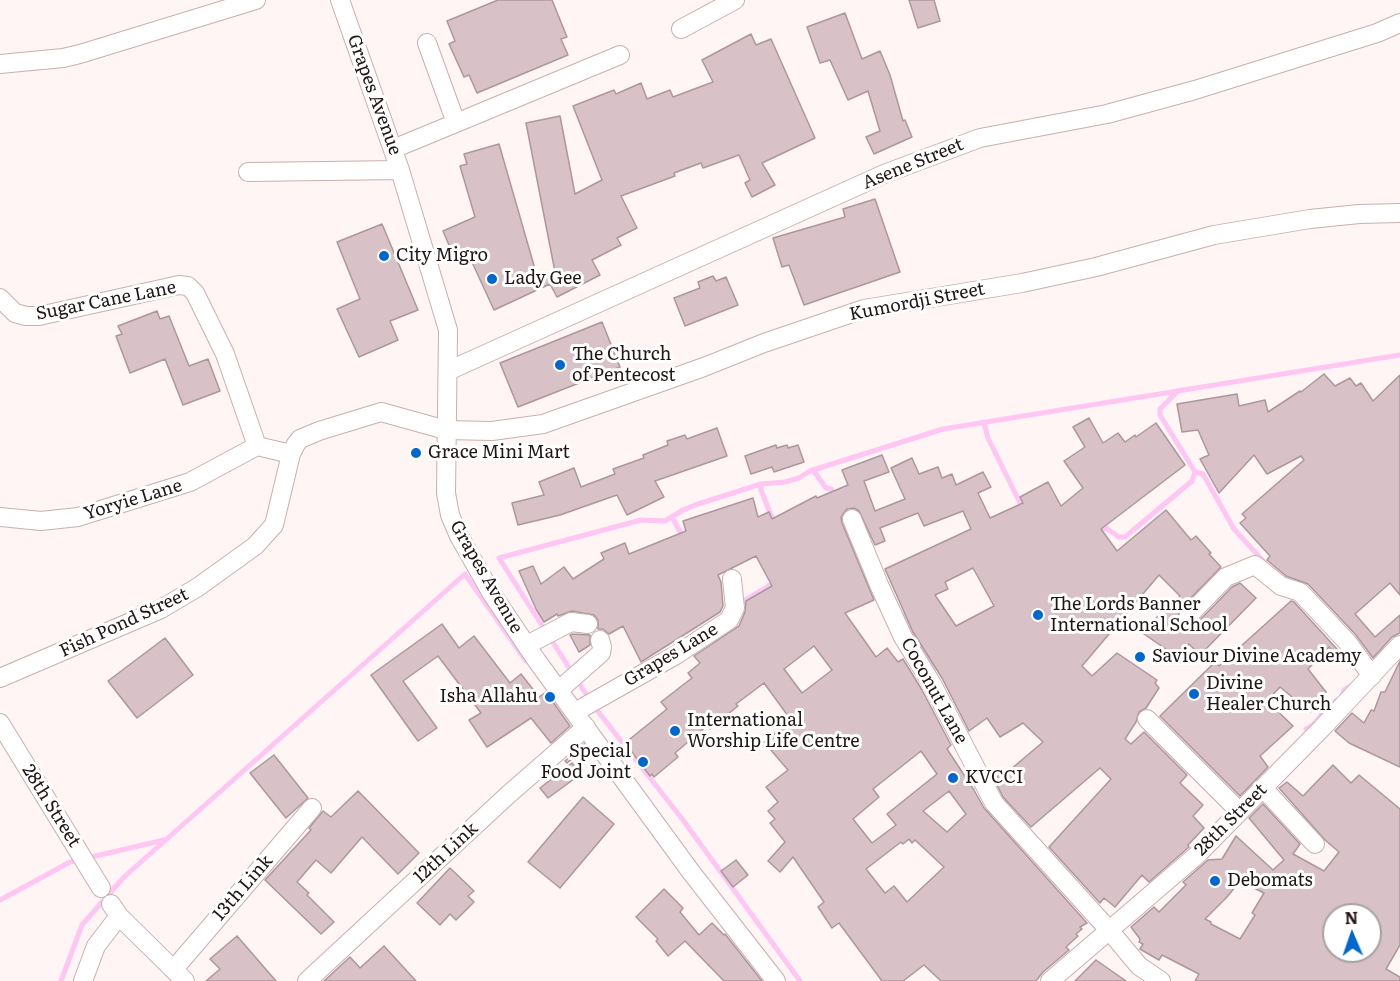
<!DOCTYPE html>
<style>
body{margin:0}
#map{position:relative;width:1400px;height:981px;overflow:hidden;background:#fff5f4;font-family:Literata,serif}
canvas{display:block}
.north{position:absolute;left:1322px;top:903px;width:60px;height:60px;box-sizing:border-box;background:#fff;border:2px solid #a6a2a2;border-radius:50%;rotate:358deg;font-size:16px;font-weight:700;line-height:24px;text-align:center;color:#201716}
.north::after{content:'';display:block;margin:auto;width:21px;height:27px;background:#0067cf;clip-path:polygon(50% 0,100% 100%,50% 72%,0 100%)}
</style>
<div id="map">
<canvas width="1400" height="981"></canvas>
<div class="north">N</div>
</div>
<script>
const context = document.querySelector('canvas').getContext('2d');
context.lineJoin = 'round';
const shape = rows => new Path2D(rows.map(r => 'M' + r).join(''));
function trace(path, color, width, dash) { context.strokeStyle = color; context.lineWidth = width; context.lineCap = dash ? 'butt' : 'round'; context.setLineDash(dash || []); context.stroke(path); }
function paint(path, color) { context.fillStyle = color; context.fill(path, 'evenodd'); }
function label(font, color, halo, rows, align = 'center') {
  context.font = font + ' Literata,serif'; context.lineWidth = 6; context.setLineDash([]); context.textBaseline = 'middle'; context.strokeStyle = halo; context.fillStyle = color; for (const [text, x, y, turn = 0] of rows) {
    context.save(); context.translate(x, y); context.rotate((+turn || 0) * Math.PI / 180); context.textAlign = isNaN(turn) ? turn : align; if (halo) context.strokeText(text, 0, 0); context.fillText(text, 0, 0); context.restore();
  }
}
trace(shape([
 [984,423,988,438,1023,509],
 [813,470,826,488,831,489,836,497],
 [1195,472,1203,474,1234,529,1265,563],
 [761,484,761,490,774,523],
 [672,517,684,539],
 [1097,534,1106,528,1119,537,1125,537,1192,481,1195,472,1160,415,1160,409,1178,391],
 [739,604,777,581],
 [902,615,923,649,933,670],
 [1340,701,1344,690,1354,684],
 [1306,729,1314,724,1325,710,1337,700],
 [0,900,70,862,164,840],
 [61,981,82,925,124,877,465,574,526,661],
 [800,981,683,820,593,705,499,558,641,520,665,521,683,510,695,505,761,484,785,482,799,478,810,471,943,429,1400,355]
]), '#ffc6f4', 5);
const building = shape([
 [498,0,552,0,567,37,561,39,568,55,477,93,469,75,464,77,449,44,455,41,447,21,498,0],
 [909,0,934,0,940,21,918,28,909,0],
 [845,13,862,59,880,51,890,75,903,121,905,120,912,137,874,154,866,137,880,131,868,91,848,100,830,60,820,63,807,27,845,13],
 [751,34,756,45,771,39,815,138,762,163,775,185,752,197,745,183,750,180,739,155,703,168,701,163,674,173,675,176,621,196,637,228,617,238,621,245,592,260,600,275,557,297,550,284,494,310,471,260,469,260,466,254,455,259,443,231,475,217,460,166,467,164,464,154,499,144,537,276,555,272,526,123,560,116,575,194,602,180,573,106,614,90,616,94,641,83,647,99,670,90,673,97,713,82,702,60,751,34],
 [875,199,900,272,804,305,789,265,782,267,773,238,845,217,843,209,875,199],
 [382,224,418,310,390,321,398,340,359,357,337,309,360,299,337,242,382,224],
 [713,276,716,281,726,277,738,305,685,326,674,298,700,288,698,282,713,276],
 [157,311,160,319,169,316,189,366,208,359,220,391,183,405,165,359,130,373,116,336,122,334,118,326,157,311],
 [602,322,620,367,518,407,500,363,602,322],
 [1324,374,1335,386,1350,378,1356,386,1361,383,1373,401,1400,375,1400,595,1390,583,1355,614,1375,637,1400,615,1400,633,1392,637,1373,658,1356,635,1308,584,1286,576,1267,560,1270,556,1240,523,1246,518,1242,514,1304,460,1301,456,1267,474,1254,455,1219,493,1200,459,1209,455,1198,430,1182,432,1177,404,1237,394,1239,406,1265,400,1268,412,1300,391,1301,392,1324,374],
 [1089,418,1103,443,1118,433,1125,442,1135,435,1136,437,1156,423,1185,465,1101,529,1117,551,1166,510,1191,540,1196,536,1211,553,1209,554,1221,567,1181,608,1178,617,1181,623,1187,626,1197,623,1232,587,1240,583,1256,598,1200,655,1189,644,1179,658,1141,632,1180,596,1159,575,1082,666,1092,676,1117,653,1157,680,1155,683,1159,688,1146,708,1139,712,1136,722,1125,739,1131,744,1144,732,1187,775,1180,783,1203,805,1193,816,1204,828,1188,845,1189,847,1149,882,1142,875,1115,907,1104,898,1100,903,1049,847,1111,779,1100,768,1031,827,1003,797,994,779,1002,773,1004,775,1043,742,1023,723,1000,737,987,718,969,731,942,678,913,632,885,569,971,529,963,511,924,526,918,513,880,528,885,541,875,545,859,511,854,508,847,509,841,517,842,523,874,600,845,613,876,657,887,648,898,662,903,659,922,690,951,745,947,749,974,790,984,808,1087,923,1080,927,1082,929,1076,934,1078,936,1066,947,1069,950,1043,972,1036,981,941,981,924,965,903,981,882,981,839,923,832,928,818,907,824,902,793,857,780,872,768,861,785,842,770,823,775,819,768,811,778,802,766,787,788,770,764,742,791,720,764,683,736,704,738,706,710,729,708,725,675,753,678,757,654,777,652,774,650,776,625,743,667,709,661,702,692,678,688,673,700,663,694,656,739,626,745,612,746,601,772,586,756,556,718,575,721,582,723,606,720,612,641,662,623,626,609,634,603,629,598,629,598,620,594,615,572,611,558,616,557,614,544,622,536,609,519,571,533,566,541,584,564,567,573,579,604,559,601,553,625,543,629,554,686,531,683,521,753,498,758,517,769,512,772,519,816,496,817,498,848,485,842,470,882,455,889,472,864,481,875,511,905,499,891,468,912,458,919,474,938,467,942,478,952,474,956,485,983,472,991,487,978,493,990,518,1023,503,1020,497,1048,482,1061,506,1083,488,1064,461,1085,447,1073,427,1089,418],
 [973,568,994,606,956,626,935,595,948,589,945,582,973,568],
 [814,646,832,670,802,693,784,669,814,646],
 [921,751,937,774,887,814,896,825,872,843,853,819,879,797,873,789,921,751],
 [949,791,966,814,947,832,923,811,949,791],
 [909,839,912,843,915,840,944,867,907,902,894,886,885,893,866,869,901,842,903,844,909,839],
 [717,428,727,456,655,481,664,497,627,515,617,495,560,515,518,525,512,503,544,495,539,482,574,468,581,487,615,474,613,469,644,458,643,455,668,445,667,441,685,435,687,439,717,428],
 [776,445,777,448,787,445,788,448,798,445,804,462,774,472,772,467,751,474,745,456,776,445],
 [1291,601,1294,602,1346,659,1343,662,1329,647,1308,669,1326,692,1310,712,1280,687,1267,701,1293,726,1260,756,1268,767,1240,796,1160,716,1215,662,1219,666,1291,601],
 [442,624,459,648,474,636,510,683,521,674,539,697,546,692,570,726,551,743,531,718,487,747,469,720,481,713,438,656,403,681,437,728,418,741,371,675,442,624],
 [573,634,590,635,590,645,579,652,570,635,573,634],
 [165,638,193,675,137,718,108,681,165,638],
 [1400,661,1400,767,1349,743,1335,731,1352,713,1364,723,1371,710,1374,711,1381,692,1385,692,1400,661],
 [584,744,586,747,567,763,565,761,584,744],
 [274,755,308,798,286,818,250,773,274,755],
 [572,763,581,774,548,798,540,788,572,763],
 [1333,765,1351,783,1359,775,1400,809,1400,945,1386,969,1400,977,1400,981,1195,981,1199,974,1162,955,1159,960,1140,949,1143,944,1139,942,1140,939,1131,927,1154,907,1159,912,1186,885,1183,882,1208,860,1222,859,1236,836,1273,870,1284,860,1249,818,1263,804,1300,844,1293,854,1324,871,1339,852,1325,840,1279,788,1287,782,1303,796,1333,765],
 [1240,881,1264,893,1252,913,1255,915,1240,939,1211,924,1211,922,1205,919,1227,897,1240,881],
 [1334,915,1370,915,1370,951,1334,951,1334,915],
 [358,791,419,853,398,874,362,837,331,873,316,860,297,882,309,893,307,895,334,922,321,934,265,880,311,830,309,828,323,811,331,817,358,791],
 [583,797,614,824,560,888,528,862,583,797],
 [736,860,748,875,733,887,721,871,736,860],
 [450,868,474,891,468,896,474,902,456,920,450,914,440,925,417,903,450,868],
 [664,889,683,908,680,912,699,935,712,923,724,935,725,934,762,981,724,981,685,941,668,956,656,941,658,939,636,917,664,889],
 [237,936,276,981,206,981,220,969,210,959,237,936],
 [384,946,416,981,324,981,350,957,360,968,384,946],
 [1096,960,1126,981,1075,981,1096,960]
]);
paint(building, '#d8c1c7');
trace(building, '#ad979d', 1.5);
const minor = shape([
 [340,0,400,170,448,330,446,493,450,515,459,536,492,594,537,661,691,872,776,981],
 [681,29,735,0],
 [0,64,63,58,80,54,256,0],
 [456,123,620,55],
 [393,149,456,123,427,43],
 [248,172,400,170],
 [0,298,15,313,26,316,39,316,179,285,188,286,195,293,225,354,257,446,291,454],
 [448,371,884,174,980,138,1107,114,1195,90,1377,33,1400,23],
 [0,517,41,521,78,517,190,482,257,446],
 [852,519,880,587,903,637,932,684,994,803,1109,930,1139,966,1161,981],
 [1189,615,1226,577,1255,565,1281,586,1300,592,1348,643,1372,676],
 [527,645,571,622,588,624],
 [0,678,161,609,198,587,255,546,274,525,291,454,296,444,300,439,319,431,381,412,446,430,492,431,543,424,704,367,764,343,864,309,1022,283,1096,267,1214,235,1310,219,1359,214,1400,213],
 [559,690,601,653,602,647,600,640],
 [575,712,676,655,729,620,735,608,732,579],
 [1147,719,1239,811],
 [0,723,101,888],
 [1263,788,1315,844],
 [111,904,119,916,185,981],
 [174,969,312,808],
 [83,981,96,946,119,916],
 [307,981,509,794,586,727],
 [1050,981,1197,855,1322,728,1400,645]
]);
trace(minor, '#c8b0ae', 20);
trace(minor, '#fff', 18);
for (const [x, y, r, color] of [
 [384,256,6,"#0067cf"],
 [492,279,6,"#0067cf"],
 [560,365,6,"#0067cf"],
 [416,453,6,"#0067cf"],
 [1038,615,6,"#0067cf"],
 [1140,657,6,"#0067cf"],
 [1194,694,6,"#0067cf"],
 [550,697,6,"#0067cf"],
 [675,731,6,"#0067cf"],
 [643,762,6,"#0067cf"],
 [953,778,6,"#0067cf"],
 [1215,881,6,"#0067cf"]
]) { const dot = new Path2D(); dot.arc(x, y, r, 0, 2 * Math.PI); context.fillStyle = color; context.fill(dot); trace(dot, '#fff', 2); }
label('18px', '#201716', '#fff', [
 ["Grapes Avenue",374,95,70],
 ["Asene Street",913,164,-22],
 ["Sugar Cane Lane",106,301,-11],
 ["Kumordji Street",917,302,-11],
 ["Yoryie Lane",133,500,-17],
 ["Grapes Avenue",486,577,60],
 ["Fish Pond Street",124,623,-25],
 ["Grapes Lane",671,655,-31],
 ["Coconut Lane",934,691,61],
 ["28th Street",51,806,58],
 ["28th Street",1231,820,-45],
 ["12th Link",446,853,-43],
 ["13th Link",243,888,-49]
]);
label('18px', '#201716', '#fff', [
 ["City Migro",396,256],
 ["Lady Gee",504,279],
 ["The Church",572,355],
 ["of Pentecost",572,376],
 ["Grace Mini Mart",428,453],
 ["The Lords Banner",1050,605],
 ["International School",1050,626],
 ["Saviour Divine Academy",1152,657],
 ["Divine",1206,684],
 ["Healer Church",1206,705],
 ["Isha Allahu",538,697,"right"],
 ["International",687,721],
 ["Worship Life Centre",687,742],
 ["Special",631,752,"right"],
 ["Food Joint",631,773,"right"],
 ["KVCCI",965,778],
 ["Debomats",1227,881]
], 'left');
</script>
